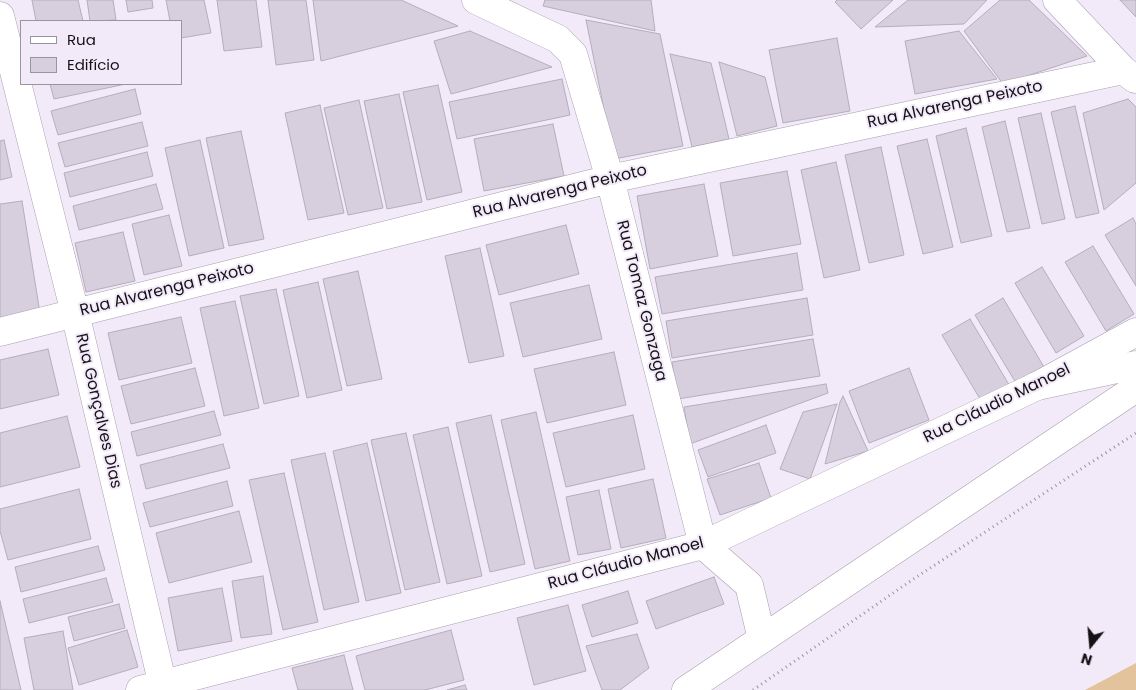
<!DOCTYPE html>
<meta charset="utf-8">
<style>
body{margin:0}
#map{position:relative;width:1136px;height:690px;overflow:hidden;background:#f3eaf9;font-family:Poppins,sans-serif}
canvas{display:block}
.legend{position:absolute;left:20px;top:20px;width:162px;height:65px;box-sizing:border-box;background:#f3eaf9;border:1px solid #9a949f;margin:0;padding:6px 9px;list-style:none;font-size:15px;color:#151217}
.legend li{display:flex;align-items:center;gap:10px;height:25px}
.legend b{width:25px;border:1px solid #9a949f}
.north{position:absolute;left:1066px;top:620px;width:50px;height:50px;-webkit-text-stroke:4px #f3eaf9;paint-order:stroke;rotate:197deg;font-size:14px;font-weight:700;line-height:20px;text-align:center;color:#151217}
.north::after{content:'';display:block;margin:auto;width:18px;height:22px;background:#151217;clip-path:polygon(50% 0,100% 100%,50% 72%,0 100%)}
</style>
<div id="map">
<canvas width="1136" height="690"></canvas>
<ul class="legend">
<li><b style="height:6px;background:#fff"></b>Rua</li>
<li><b style="height:14px;background:#d8cfde"></b>Edifício</li>
</ul>
<div class="north">N</div>
</div>
<script>
const context = document.querySelector('canvas').getContext('2d');
context.lineJoin = 'round';
function paint(path, color) { context.fillStyle = color; context.fill(path, 'evenodd'); }
const shape = rows => new Path2D(rows.map(r => 'M' + r).join(''));
function trace(path, color, width, dash) { context.strokeStyle = color; context.lineWidth = width; context.lineCap = dash ? 'butt' : 'round'; context.setLineDash(dash || []); context.stroke(path); }
function label(font, color, halo, rows, align = 'center') {
  context.font = font + ' Poppins,sans-serif'; context.lineWidth = 4; context.setLineDash([]); context.textBaseline = 'middle'; context.strokeStyle = halo; context.fillStyle = color; for (const [text, x, y, turn = 0] of rows) {
    context.save(); context.translate(x, y); context.rotate((+turn || 0) * Math.PI / 180); context.textAlign = isNaN(turn) ? turn : align; if (halo) context.strokeText(text, 0, 0); context.fillText(text, 0, 0); context.restore();
  }
}
paint(shape([
 [1136,663,1136,690,1085,690]
]), '#e2c39c');
const building = shape([
 [32,0,78,0,83,21,36,21,32,0],
 [87,0,113,0,116,20,90,21,87,0],
 [126,0,152,0,153,8,128,12,126,0],
 [166,0,204,0,211,33,181,38,181,21,170,21,166,0],
 [217,0,256,0,262,47,224,51,217,0],
 [268,0,306,0,314,60,276,65,268,0],
 [313,0,401,0,458,26,321,61,313,0],
 [545,0,651,0,655,31,543,6,545,0],
 [837,0,893,0,861,29,835,2,837,0],
 [908,0,987,0,964,24,875,27,908,0],
 [1000,0,1029,0,1087,56,1003,84,964,31,1000,0],
 [1120,0,1136,0,1136,17,1120,0],
 [586,20,660,34,683,146,614,159,586,20],
 [470,31,552,67,451,94,434,41,470,31],
 [959,31,997,79,915,94,905,41,959,31],
 [837,38,850,111,783,123,769,50,837,38],
 [670,54,711,63,729,139,692,147,670,54],
 [719,62,765,77,777,126,737,136,719,62],
 [562,79,570,115,457,139,449,102,562,79],
 [50,84,126,84,54,99,50,84],
 [438,85,462,192,427,200,403,92,438,85],
 [135,89,141,114,58,135,51,111,135,89],
 [399,94,422,202,387,209,364,101,399,94],
 [1128,99,1136,107,1136,183,1104,210,1083,113,1128,99],
 [359,100,383,208,348,215,324,108,359,100],
 [320,105,344,213,308,220,285,113,320,105],
 [1075,106,1099,213,1076,218,1051,112,1075,106],
 [1041,113,1065,219,1042,224,1018,118,1041,113],
 [1005,121,1030,228,1007,232,982,127,1005,121],
 [142,122,148,146,65,167,58,143,142,122],
 [553,124,564,176,484,191,474,139,553,124],
 [966,128,992,236,961,243,936,136,966,128],
 [241,131,264,239,229,246,206,138,241,131],
 [927,139,953,247,923,254,897,146,927,139],
 [4,140,12,177,0,180,0,141,4,140],
 [200,140,224,248,189,256,165,148,200,140],
 [881,147,904,255,869,263,845,155,881,147],
 [147,152,153,176,70,197,64,173,147,152],
 [836,162,860,270,824,278,801,170,836,162],
 [787,171,801,244,733,256,720,183,787,171],
 [156,184,163,209,79,230,73,206,156,184],
 [704,184,718,256,650,269,637,196,704,184],
 [22,201,40,313,0,319,0,204,22,201],
 [169,215,182,266,144,275,132,224,169,215],
 [1133,218,1136,224,1136,286,1105,235,1133,218],
 [566,225,579,274,499,295,486,245,566,225],
 [123,232,135,281,86,292,75,243,123,232],
 [1093,246,1134,314,1106,331,1065,262,1093,246],
 [480,248,504,356,469,363,445,256,480,248],
 [797,253,803,290,662,314,655,277,797,253],
 [1042,267,1084,336,1056,353,1015,283,1042,267],
 [358,271,382,379,347,386,323,279,358,271],
 [318,282,342,390,307,398,283,290,318,282],
 [589,285,602,339,523,357,510,303,589,285],
 [276,289,299,396,264,404,240,296,276,289],
 [807,298,813,335,672,358,666,321,807,298],
 [1003,298,1044,367,1016,383,975,315,1003,298],
 [235,301,259,408,224,416,200,308,235,301],
 [181,317,192,363,119,380,108,333,181,317],
 [970,319,1011,388,983,404,942,335,970,319],
 [813,339,820,376,678,399,672,362,813,339],
 [48,349,59,395,0,409,0,360,48,349],
 [614,352,626,405,547,423,534,369,614,352],
 [195,368,205,406,131,424,121,386,195,368],
 [909,368,929,420,869,443,849,391,909,368],
 [826,384,828,393,690,444,684,407,826,384],
 [843,396,868,451,825,464,840,402,843,396],
 [837,404,810,479,780,469,803,412,837,404],
 [214,411,221,435,137,456,131,432,214,411],
 [536,412,570,561,535,569,501,420,536,412],
 [491,415,525,564,490,572,456,423,491,415],
 [633,415,645,469,566,487,553,433,633,415],
 [67,416,80,467,0,487,0,433,67,416],
 [766,425,776,453,708,477,698,450,766,425],
 [448,427,482,576,447,584,413,435,448,427],
 [406,433,440,582,405,590,371,440,406,433],
 [367,443,401,593,366,601,333,451,367,443],
 [223,444,230,468,146,489,140,465,223,444],
 [325,453,359,602,324,610,291,460,325,453],
 [759,463,771,498,720,515,707,479,759,463],
 [284,473,318,622,283,630,249,480,284,473],
 [653,479,666,538,621,548,608,489,653,479],
 [227,481,233,506,150,527,143,503,227,481],
 [79,489,91,539,8,560,0,531,0,509,79,489],
 [599,490,611,549,578,555,566,497,599,490],
 [239,511,252,562,169,583,156,533,239,511],
 [98,546,105,570,21,592,15,567,98,546],
 [263,576,272,634,241,638,232,581,263,576],
 [714,577,724,604,656,629,646,601,714,577],
 [106,578,113,602,29,623,23,599,106,578],
 [222,588,232,641,178,651,168,598,222,588],
 [628,591,638,623,592,637,582,605,628,591],
 [0,601,21,690,0,690,0,601],
 [119,604,125,628,74,641,68,617,119,604],
 [568,605,586,671,534,685,517,618,568,605],
 [127,630,138,667,79,685,68,648,127,630],
 [451,630,464,680,425,690,365,690,356,656,451,630],
 [63,631,73,690,34,690,24,638,63,631],
 [637,634,649,668,620,690,602,690,586,646,637,634],
 [344,655,353,690,298,690,292,668,344,655],
 [465,685,467,690,447,690,465,685]
]);
paint(building, '#d8cfde');
trace(building, '#b5adbb', 1);
const street = shape([
 [476,0,558,39,573,54,610,179,703,545,749,585,762,639],
 [1057,0,1123,70,1135,79],
 [0,16,75,313,164,690],
 [0,332,610,179,1123,70],
 [140,690,703,545,1037,386,1136,332]
]);
const secondary = shape([
 [1037,386,1136,365],
 [686,690,1136,388]
]);
trace(street, '#a79fad', 29);
trace(secondary, '#a79fad', 29);
trace(shape([
 [753,690,912,580,1136,433]
]), '#9a949f', 3, [1, 4]);
trace(street, '#fff', 28);
trace(secondary, '#fff', 28);
label('16px', '#151217', '#f3eaf9', [
 ["Rua Alvarenga Peixoto",955,105,-12],
 ["Rua Alvarenga Peixoto",560,192,-14],
 ["Rua Alvarenga Peixoto",167,290,-14],
 ["Rua Tomaz Gonzaga",641,301,76],
 ["Rua Cláudio Manoel",997,404,-26],
 ["Rua Gonçalves Dias",98,411,77],
 ["Rua Cláudio Manoel",626,564,-15]
]);
</script>
